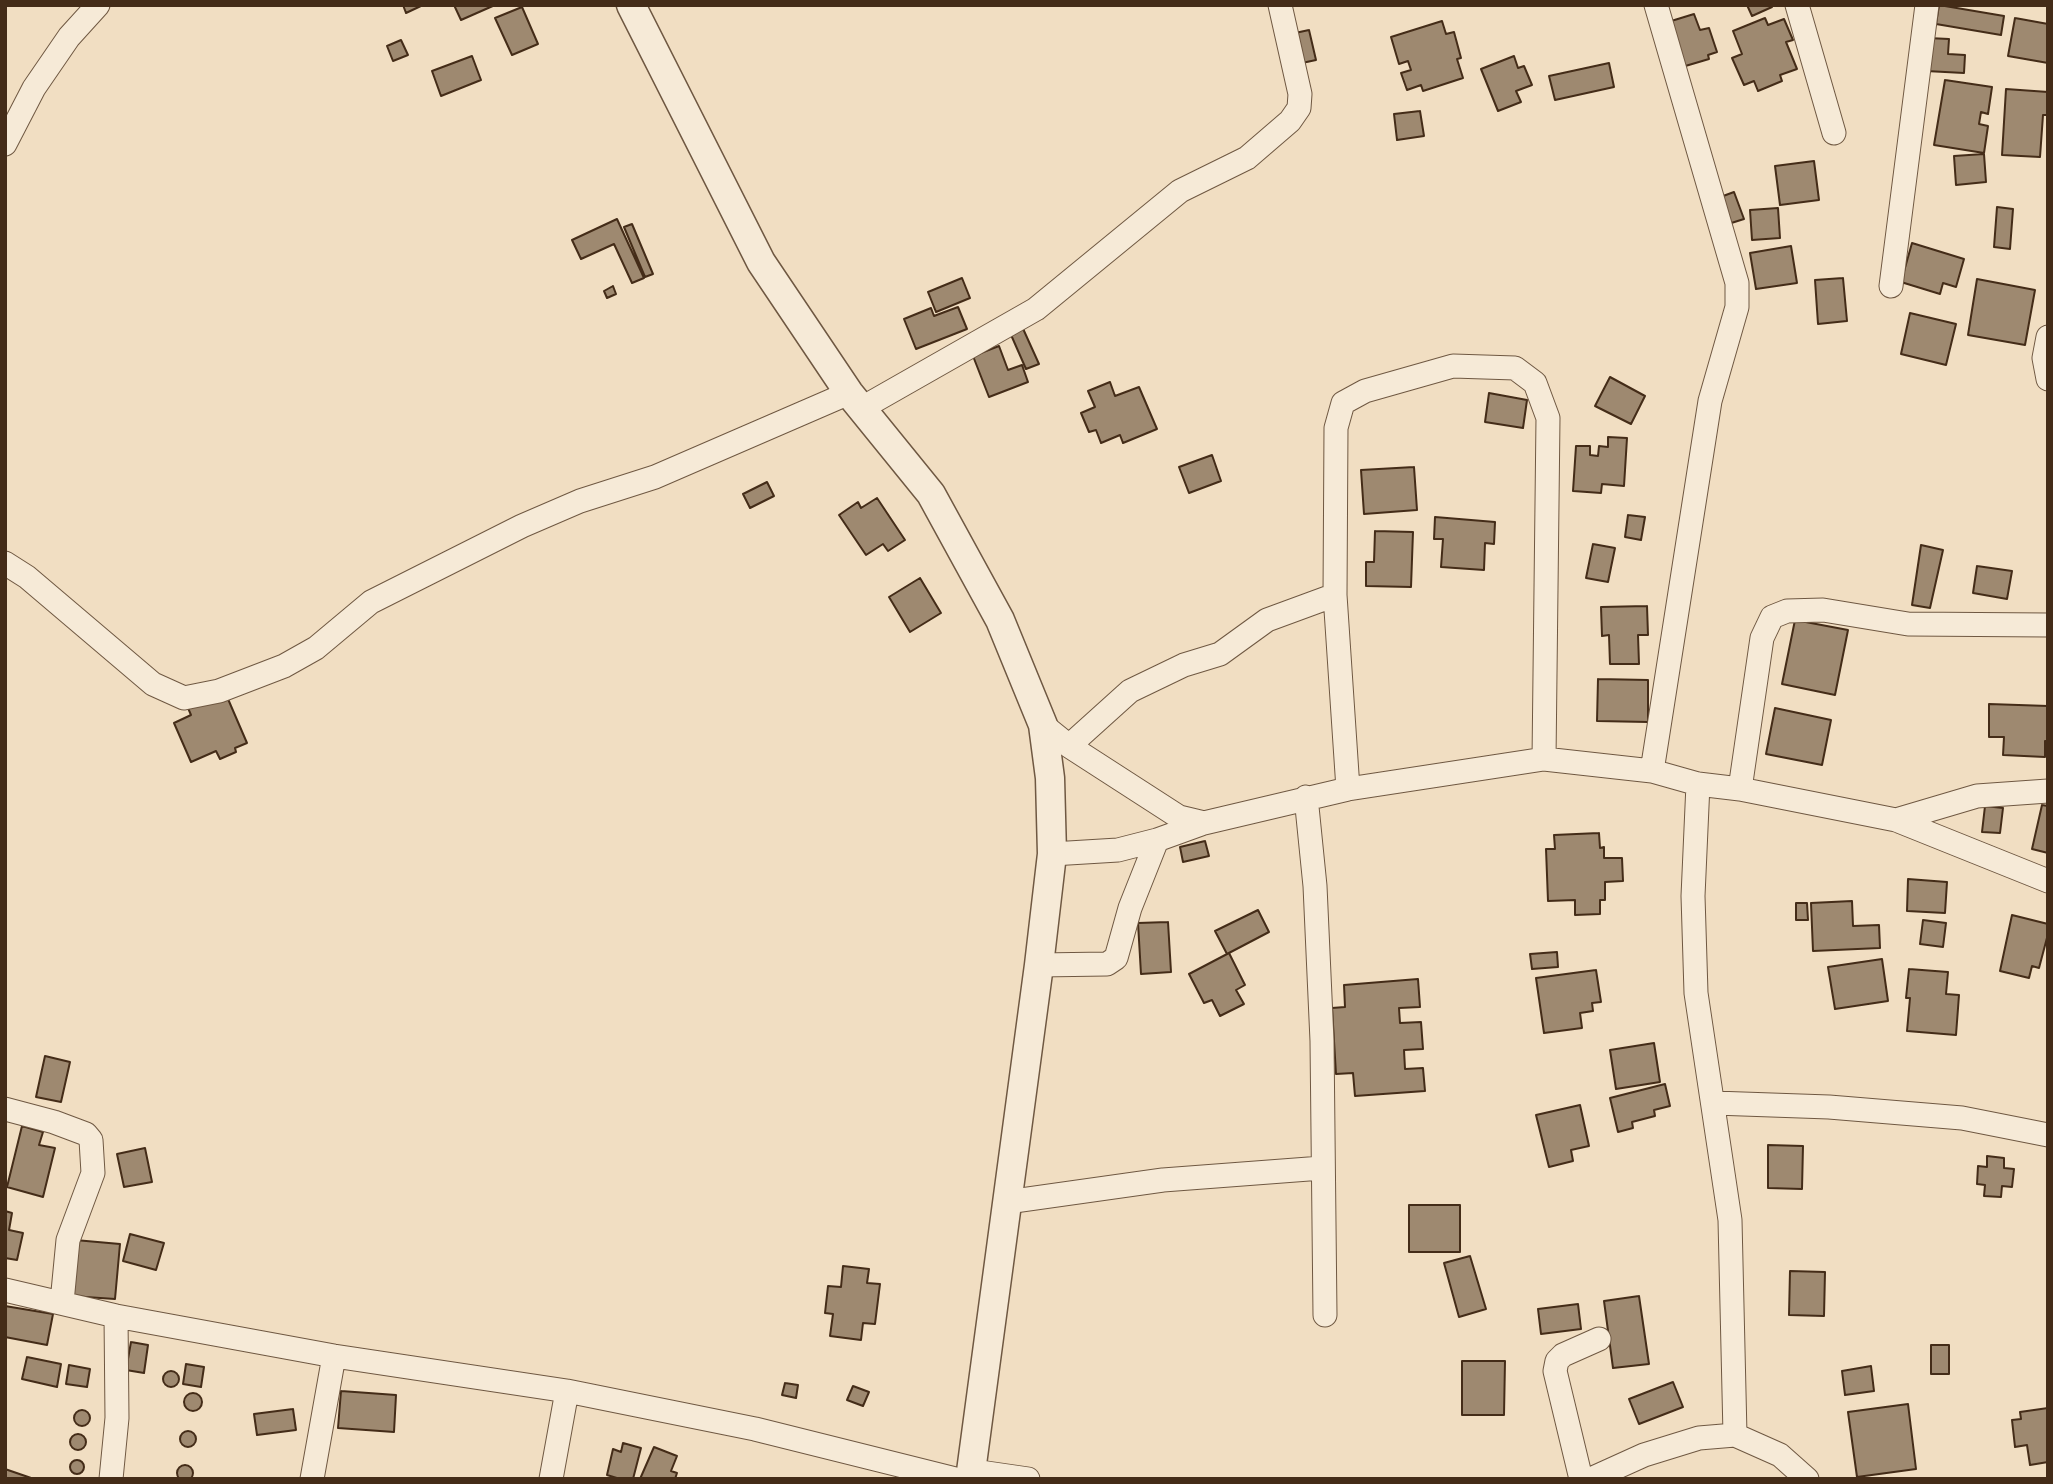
<!DOCTYPE html>
<style>
body{margin:0}
#map{position:relative;width:2053px;height:1484px;overflow:hidden;background:#f1dec2;font-family:"IM FELL Great Primer",serif}
canvas{display:block}
.frame{position:absolute;inset:0;border:7px solid #442c18;pointer-events:none}
</style>
<div id="map">
<canvas width="2053" height="1484"></canvas>
<div class="frame"></div>
</div>
<script>
const context = document.querySelector('canvas').getContext('2d');
context.lineJoin = 'round';
function paint(path, color) { context.fillStyle = color; context.fill(path, 'evenodd'); }
const shape = rows => new Path2D(rows.map(r => 'M' + r).join(''));
function trace(path, color, width, dash) { context.strokeStyle = color; context.lineWidth = width; context.lineCap = dash ? 'butt' : 'round'; context.setLineDash(dash || []); context.stroke(path); }
const building = shape([
 [403,5,423,5,406,13,403,5],
 [454,5,495,5,461,20,454,5],
 [1747,5,1772,5,1772,7,1752,16,1747,5],
 [1939,5,2004,16,2001,35,1936,24,1939,5],
 [522,7,538,44,512,55,495,18,522,7],
 [1694,14,1700,30,1709,28,1717,52,1708,55,1709,59,1682,67,1668,22,1694,14],
 [1765,18,1768,25,1784,19,1793,40,1786,42,1797,69,1780,75,1782,81,1758,91,1754,81,1744,85,1732,58,1742,54,1733,31,1765,18],
 [2015,18,2048,24,2048,63,2008,56,2015,18],
 [1442,21,1446,34,1454,32,1461,58,1457,59,1463,78,1423,91,1421,85,1407,90,1401,73,1411,70,1408,61,1399,64,1391,37,1442,21],
 [1309,30,1316,60,1302,63,1295,33,1309,30],
 [1928,38,1949,39,1948,54,1965,55,1964,73,1926,71,1928,38],
 [401,40,408,55,393,61,387,46,401,40],
 [472,56,481,80,441,96,432,71,472,56],
 [1514,56,1518,68,1524,66,1532,85,1516,91,1521,102,1498,111,1481,69,1514,56],
 [1609,63,1614,87,1555,100,1549,76,1609,63],
 [1945,80,1992,87,1988,114,1981,112,1979,124,1988,126,1984,153,1934,145,1945,80],
 [2006,89,2048,92,2048,115,2043,115,2040,157,2002,155,2006,89],
 [1420,111,1424,136,1397,140,1394,114,1420,111],
 [1984,154,1986,182,1956,185,1954,156,1984,154],
 [1814,161,1819,200,1780,205,1775,166,1814,161],
 [1734,192,1744,219,1725,225,1715,199,1734,192],
 [1997,207,2013,209,2010,249,1994,247,1997,207],
 [1778,208,1780,238,1752,240,1750,210,1778,208],
 [617,219,644,278,632,283,614,244,581,259,572,240,617,219],
 [632,224,653,274,645,277,624,227,632,224],
 [1912,243,1964,259,1956,287,1943,283,1940,294,1901,282,1912,243],
 [1791,246,1797,283,1756,289,1750,253,1791,246],
 [962,278,970,298,936,312,928,292,962,278],
 [1843,278,1847,321,1818,324,1815,280,1843,278],
 [1977,279,2035,290,2025,345,1968,335,1977,279],
 [613,286,616,294,607,298,604,291,613,286],
 [958,307,967,329,916,349,904,319,931,308,934,316,958,307],
 [1910,313,1956,324,1946,365,1901,354,1910,313],
 [1020,322,1039,364,1026,369,1008,328,1020,322],
 [999,346,1008,370,1022,365,1028,382,989,397,973,356,999,346],
 [1610,377,1645,396,1631,424,1595,406,1610,377],
 [1110,382,1115,396,1139,387,1157,429,1123,443,1120,435,1101,443,1096,430,1089,432,1081,413,1095,407,1088,391,1110,382],
 [1489,393,1527,400,1523,428,1485,422,1489,393],
 [1608,437,1627,438,1624,486,1602,484,1601,493,1573,491,1576,446,1590,446,1590,455,1598,456,1599,446,1608,447,1608,437],
 [1212,455,1221,481,1189,493,1179,467,1212,455],
 [1414,467,1417,510,1364,514,1361,470,1414,467],
 [767,482,774,496,750,508,743,494,767,482],
 [877,498,905,540,888,551,883,544,866,555,839,515,858,502,861,508,877,498],
 [1628,515,1645,517,1641,540,1625,537,1628,515],
 [1435,517,1495,522,1494,544,1485,543,1484,570,1441,567,1443,539,1434,539,1435,517],
 [1375,531,1413,532,1411,587,1366,586,1366,562,1374,562,1375,531],
 [1593,544,1615,548,1608,582,1586,578,1593,544],
 [1921,545,1943,550,1930,608,1912,605,1921,545],
 [1977,566,2012,571,2007,599,1973,593,1977,566],
 [920,578,941,613,910,632,889,597,920,578],
 [1647,606,1648,635,1638,635,1639,664,1610,664,1609,635,1602,636,1601,607,1647,606],
 [1795,620,1848,630,1835,695,1782,684,1795,620],
 [1598,679,1648,680,1648,722,1597,721,1598,679],
 [225,692,247,743,235,748,236,752,220,759,216,751,191,762,174,723,191,715,188,708,225,692],
 [1989,704,2048,706,2048,741,2045,741,2045,757,2003,755,2004,737,1989,737,1989,704],
 [1775,708,1831,720,1822,765,1766,754,1775,708],
 [2042,805,2048,806,2048,853,2032,849,2042,805],
 [1985,806,2003,808,2000,833,1982,832,1985,806],
 [1599,833,1600,848,1604,847,1604,858,1622,858,1623,881,1605,882,1605,900,1600,900,1600,914,1575,915,1575,900,1548,901,1546,849,1555,849,1554,835,1599,833],
 [1205,841,1209,856,1183,862,1180,847,1205,841],
 [1908,879,1947,882,1945,913,1907,911,1908,879],
 [1852,901,1853,926,1879,925,1880,948,1813,951,1811,903,1852,901],
 [1796,903,1807,903,1808,920,1796,920,1796,903],
 [1258,910,1269,932,1227,954,1215,931,1258,910],
 [2012,915,2048,924,2048,934,2039,968,2032,966,2029,978,2000,971,2012,915],
 [1923,920,1946,923,1943,947,1920,944,1923,920],
 [1168,922,1171,972,1141,974,1138,923,1168,922],
 [1557,952,1558,967,1532,969,1530,954,1557,952],
 [1229,953,1245,985,1236,990,1244,1004,1220,1016,1212,1000,1204,1003,1189,974,1229,953],
 [1882,959,1888,1001,1835,1009,1828,967,1882,959],
 [1909,969,1948,972,1946,994,1959,995,1956,1035,1907,1031,1910,998,1906,998,1909,969],
 [1596,970,1601,1002,1592,1003,1593,1011,1580,1013,1582,1028,1544,1033,1536,978,1596,970],
 [1418,979,1420,1007,1399,1008,1400,1023,1421,1022,1423,1049,1404,1050,1405,1069,1423,1068,1425,1091,1355,1096,1353,1073,1336,1074,1332,1008,1345,1007,1344,985,1418,979],
 [1654,1043,1660,1082,1616,1089,1610,1050,1654,1043],
 [45,1056,70,1062,61,1102,36,1097,45,1056],
 [1665,1084,1670,1106,1654,1110,1655,1116,1632,1122,1633,1128,1618,1132,1610,1098,1665,1084],
 [1580,1105,1589,1146,1571,1150,1573,1161,1549,1167,1536,1115,1580,1105],
 [22,1126,43,1132,39,1145,55,1148,43,1197,7,1187,22,1126],
 [1768,1145,1803,1146,1802,1189,1768,1188,1768,1145],
 [145,1148,152,1182,124,1187,117,1154,145,1148],
 [1987,1156,2004,1158,2004,1168,2014,1169,2012,1187,2002,1186,2001,1197,1984,1196,1985,1185,1977,1184,1978,1166,1987,1167,1987,1156],
 [1409,1205,1460,1205,1460,1252,1409,1252,1409,1205],
 [5,1211,12,1213,9,1230,23,1233,17,1260,5,1258,5,1211],
 [130,1234,164,1243,156,1270,123,1261,130,1234],
 [75,1240,120,1244,115,1299,71,1296,75,1240],
 [1470,1256,1486,1309,1459,1317,1444,1263,1470,1256],
 [843,1266,869,1269,867,1283,880,1284,875,1324,863,1323,861,1340,830,1336,833,1314,825,1313,828,1286,841,1287,843,1266],
 [1790,1271,1825,1272,1824,1316,1789,1315,1790,1271],
 [1639,1296,1649,1364,1613,1368,1604,1301,1639,1296],
 [1578,1304,1581,1329,1541,1334,1538,1309,1578,1304],
 [5,1306,53,1314,47,1345,5,1337,5,1306],
 [131,1342,148,1345,144,1373,126,1370,131,1342],
 [1931,1345,1949,1345,1949,1374,1931,1374,1931,1345],
 [27,1357,61,1364,57,1387,22,1379,27,1357],
 [1462,1361,1505,1361,1504,1415,1462,1415,1462,1361],
 [186,1364,204,1367,201,1387,183,1384,186,1364],
 [69,1365,90,1369,87,1387,66,1384,69,1365],
 [1871,1366,1874,1391,1845,1395,1842,1371,1871,1366],
 '163 1379a8 8 0 1 1 16 0a8 8 0 1 1-16 0Z',
 [1673,1382,1683,1407,1639,1424,1629,1399,1673,1382],
 [785,1383,798,1385,796,1398,782,1395,785,1383],
 [853,1386,869,1392,863,1406,847,1400,853,1386],
 [341,1391,396,1395,394,1432,338,1428,341,1391],
 '184 1402a9 9 0 1 1 18 0a9 9 0 1 1-18 0Z',
 [1908,1404,1916,1469,1857,1477,1848,1412,1908,1404],
 [2048,1408,2048,1462,2030,1465,2027,1445,2015,1447,2012,1420,2021,1419,2020,1412,2048,1408],
 [293,1409,296,1430,257,1435,254,1414,293,1409],
 '74 1418a8 8 0 1 1 16 0a8 8 0 1 1-16 0Z',
 '180 1439a8 8 0 1 1 16 0a8 8 0 1 1-16 0Z',
 '70 1442a8 8 0 1 1 16 0a8 8 0 1 1-16 0Z',
 [623,1443,641,1448,633,1479,620,1479,607,1475,613,1449,621,1452,623,1443],
 [654,1447,677,1456,671,1471,677,1473,675,1479,640,1479,654,1447],
 '70 1467a7 7 0 1 1 14 0a7 7 0 1 1-14 0Z',
 '177 1473a8 8 0 1 1 16 0a8 8 0 1 1-16 0Z',
 [5,1469,34,1479,5,1479,5,1469]
]);
paint(building, '#9e8970');
trace(building, '#442c18', 2);
const minor = shape([
 [1797,5,1834,133],
 [5,144,34,88,69,37,98,5],
 [1891,286,1927,5],
 [2048,337,2044,358,2048,379],
 [862,408,1036,309,1180,191,1247,158,1290,121,1299,108,1300,94,1280,5],
 [5,563,27,577,153,684,184,698,219,691,284,666,316,648,371,602,522,526,580,501,655,477,849,393],
 [1043,725,1069,746,1179,817,1204,823,1348,789,1544,759,1652,771,1698,784,1740,789,1896,820,2048,881],
 [1069,746,1130,691,1184,665,1220,654,1267,620,1335,595],
 [1652,771,1710,401,1737,307,1737,283,1656,5],
 [1698,784,1693,896,1696,993,1730,1220,1735,1435],
 [1348,789,1335,595,1336,428,1343,403,1365,391,1453,366,1515,368,1535,383,1548,418,1544,759],
 [1740,789,1762,638,1772,617,1787,611,1823,610,1908,624,2048,625],
 [1306,797,1315,886,1322,1041,1325,1315],
 [1896,820,1977,796,2048,791],
 [1052,854,1118,850,1157,840,1204,823],
 [1039,965,1107,964,1116,958,1130,908,1157,840],
 [1714,1103,1829,1107,1962,1118,2048,1135],
 [5,1109,54,1122,86,1134,91,1140,93,1173,68,1240,62,1302],
 [1007,1202,1163,1180,1322,1168],
 [5,1290,116,1316,334,1356,567,1391,755,1429,955,1479],
 [973,1471,1028,1479],
 [111,1479,117,1418,116,1316],
 [312,1479,334,1356],
 [551,1479,567,1391],
 [1581,1479,1555,1371,1557,1361,1563,1355,1599,1339],
 [1591,1479,1644,1455,1699,1438,1735,1435,1780,1455,1807,1479]
]);
const tertiary = shape([
 [631,5,761,262,849,393,931,494,1000,620,1043,725,1050,778,1052,854,1039,965,970,1479]
]);
trace(minor, '#6f5842', 25);
trace(tertiary, '#6f5842', 31);
trace(minor, '#f6ead7', 23);
trace(tertiary, '#f6ead7', 28);
</script>
